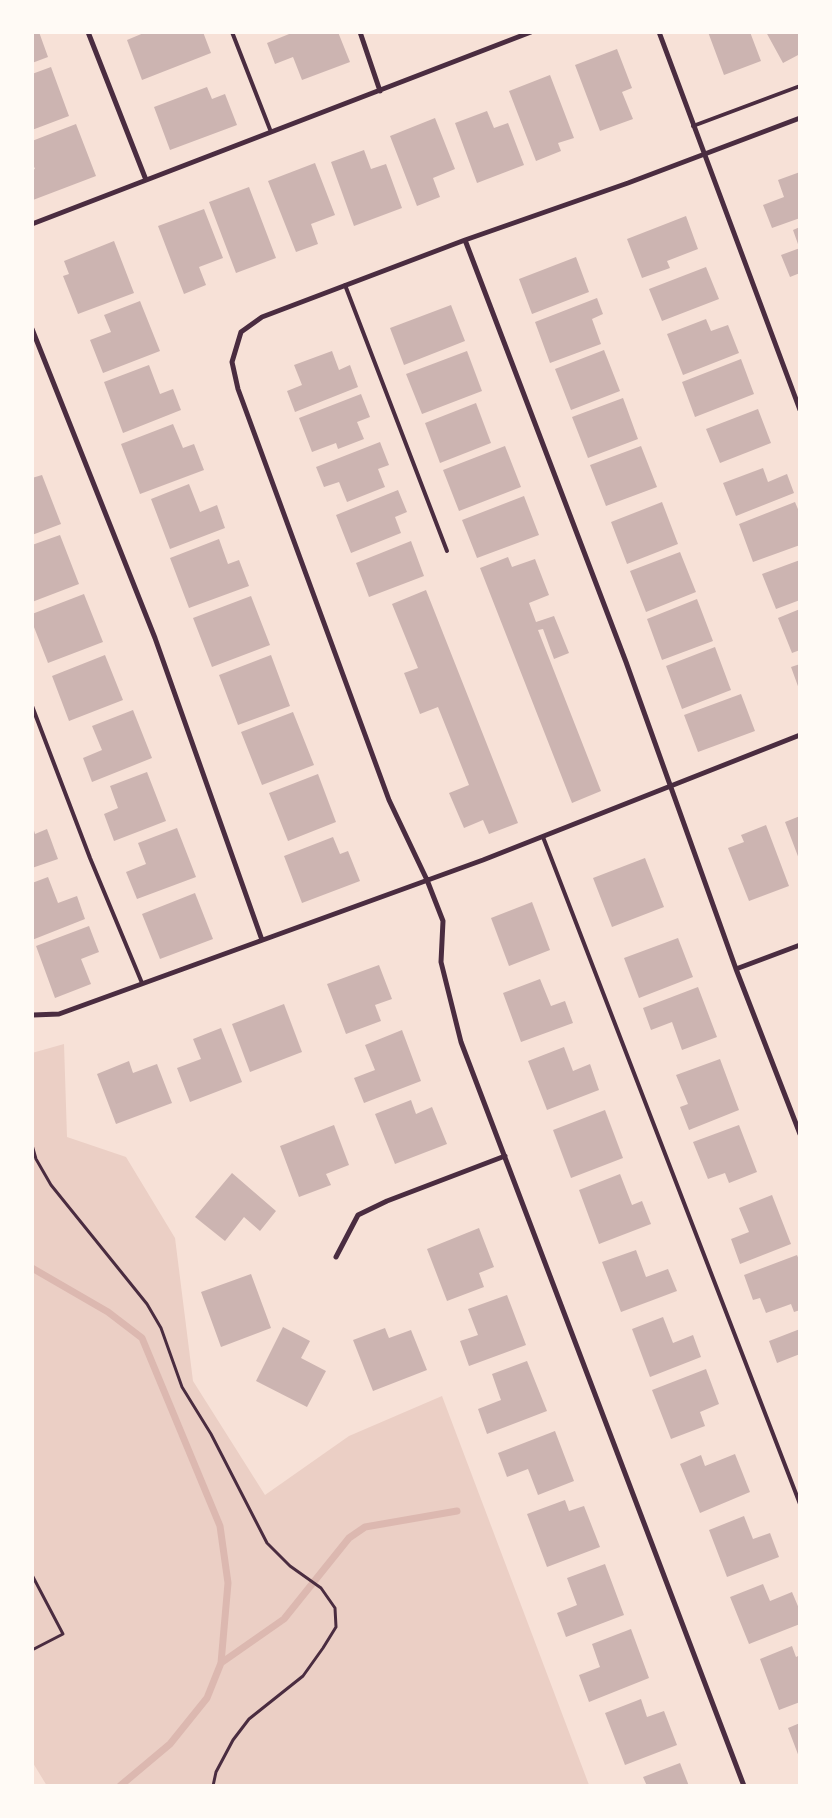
<!DOCTYPE html>
<style>
body{margin:0}
#map{position:relative;width:832px;height:1818px;overflow:hidden;background:#f7e1d7;font-family:"PT Sans Narrow",sans-serif}
canvas{display:block}
.frame{position:absolute;inset:0;border:34px solid #fffaf5;pointer-events:none}
</style>
<div id="map">
<canvas width="832" height="1818"></canvas>
<div class="frame"></div>
</div>
<script>
const context = document.querySelector('canvas').getContext('2d');
context.lineJoin = 'round';
function paint(path, color) { context.fillStyle = color; context.fill(path, 'evenodd'); }
const shape = rows => new Path2D(rows.map(r => 'M' + r).join(''));
function trace(path, color, width, dash) { context.strokeStyle = color; context.lineWidth = width; context.lineCap = dash ? 'butt' : 'round'; context.setLineDash(dash || []); context.stroke(path); }
paint(shape([
 [64,1044,67,1137,126,1157,175,1238,193,1381,265,1495,349,1436,442,1396,589,1785,47,1786,33,1763,32,1053]
]), '#ebcfc5');
trace(shape([
 [32,1268,108,1312,142,1338,220,1526,228,1583,221,1663,207,1698,170,1744,120,1786],
 [221,1663,284,1619,349,1538,365,1527,457,1511]
]), '#dcb8b0', 7);
paint(shape([
 [32,32,39,32,48,57,32,63],
 [146,32,203,32,211,53,142,80,127,40],
 [294,32,338,32,350,62,302,80,293,57,275,64,267,43],
 [708,32,750,32,761,61,724,75],
 [766,32,800,32,800,54,783,63],
 [617,49,632,88,622,92,633,119,600,131,575,65],
 [51,67,69,116,32,130,32,74],
 [550,75,574,138,558,143,561,151,536,161,509,91],
 [207,87,212,99,225,94,237,125,170,150,154,107],
 [487,111,494,128,508,123,524,165,477,183,455,123],
 [435,118,455,169,433,178,440,197,417,206,390,136],
 [76,124,96,176,33,200,32,170,35,169,32,162,32,141],
 [364,150,371,169,386,164,402,208,354,226,331,162],
 [315,163,335,215,311,224,318,244,296,252,268,181],
 [800,172,800,218,772,228,763,205,784,197,778,180],
 [249,187,276,258,236,273,209,202],
 [204,209,223,258,199,267,206,285,184,294,158,226],
 [686,216,698,249,667,261,670,268,642,278,627,239],
 [800,227,800,247,799,247,793,230],
 [114,241,134,293,78,314,63,276,69,274,64,261],
 [800,248,800,273,790,277,781,255],
 [576,257,589,292,532,314,519,279],
 [706,267,719,299,662,321,649,289],
 [597,298,603,314,592,319,601,344,550,363,535,322],
 [140,301,160,351,103,373,90,340,111,332,104,315],
 [451,305,465,341,404,365,390,328],
 [706,319,711,331,728,325,739,353,683,375,667,334],
 [604,350,620,391,571,410,555,369],
 [332,351,339,370,350,365,358,387,295,412,287,391,302,385,294,365],
 [467,351,482,391,422,414,406,374],
 [741,359,754,394,695,417,682,382],
 [149,365,160,394,173,389,181,410,123,433,104,382],
 [361,394,370,417,357,422,364,439,338,449,336,443,312,452,299,418],
 [623,398,638,439,588,458,572,417],
 [476,403,491,443,440,463,425,423],
 [758,409,771,443,720,463,706,429],
 [173,424,183,448,194,444,204,470,140,494,121,444],
 [380,442,389,465,378,469,385,487,347,502,339,482,324,487,316,467],
 [505,446,521,487,459,511,443,470],
 [641,446,657,487,606,506,590,465],
 [763,468,768,482,787,474,794,493,736,516,723,483],
 [42,475,61,524,32,535,32,478],
 [189,484,200,512,217,505,225,528,170,549,151,499],
 [398,490,407,512,395,517,401,533,351,553,336,515],
 [524,496,539,535,477,558,462,520],
 [662,502,678,544,627,564,611,522],
 [795,502,800,514,800,545,753,562,739,524],
 [60,535,79,584,32,602,32,545],
 [219,539,228,564,239,560,249,586,189,608,170,558],
 [411,541,424,576,369,597,356,563],
 [680,552,696,592,646,612,630,571],
 [508,557,512,567,535,559,549,595,529,603,536,622,554,616,569,653,554,659,543,629,538,630,601,791,572,803,480,568],
 [800,560,800,600,776,609,762,574],
 [426,590,518,823,489,834,483,820,464,828,449,793,469,785,438,707,420,714,404,673,418,668,392,604],
 [84,594,103,642,48,663,32,622,32,614],
 [251,596,270,645,212,667,193,618],
 [697,599,713,641,662,660,647,619],
 [800,609,800,650,792,653,778,618],
 [715,647,731,690,682,709,666,666],
 [105,655,123,700,69,721,52,676],
 [271,655,290,706,238,725,219,675],
 [800,664,800,689,799,689,791,667],
 [741,694,755,731,698,752,684,715],
 [133,710,152,758,92,782,83,758,102,750,92,726],
 [293,712,314,765,262,785,241,732],
 [147,772,166,821,114,841,104,814,118,808,110,786],
 [318,774,336,822,288,841,269,793],
 [800,816,800,859,799,859,785,822],
 [766,825,789,886,749,901,728,848,744,842,741,835],
 [33,827,35,834,47,829,58,859,32,868],
 [177,828,196,877,137,899,126,872,146,864,138,843],
 [333,837,340,854,348,851,360,881,302,903,284,856],
 [645,858,664,907,612,927,593,878],
 [48,877,58,903,77,896,85,919,32,940,32,883],
 [195,893,213,939,160,959,142,914],
 [532,902,550,950,509,966,491,918],
 [89,926,99,952,81,959,91,984,55,998,36,946],
 [678,938,693,977,639,998,624,958],
 [379,965,392,999,375,1005,381,1021,346,1034,327,984],
 [540,979,551,1006,565,1001,573,1023,521,1042,503,993],
 [698,987,717,1037,682,1050,672,1022,651,1030,643,1008],
 [284,1004,302,1052,250,1072,232,1024],
 [221,1028,242,1082,190,1102,177,1068,201,1059,193,1039],
 [402,1030,421,1081,364,1103,354,1078,375,1070,365,1045],
 [564,1047,573,1071,590,1064,599,1090,547,1110,528,1061],
 [720,1059,739,1110,689,1130,680,1107,688,1104,676,1075],
 [129,1061,133,1073,157,1064,172,1103,116,1124,97,1074],
 [411,1100,416,1114,432,1107,447,1144,395,1164,375,1114],
 [605,1110,623,1158,571,1178,553,1130],
 [334,1125,349,1165,326,1174,331,1185,299,1197,280,1146],
 [739,1125,757,1172,729,1183,725,1173,708,1179,693,1142],
 [232,1173,276,1211,260,1231,244,1217,225,1241,195,1217],
 [620,1174,632,1205,642,1201,651,1224,599,1244,579,1190],
 [772,1195,791,1244,740,1264,731,1239,749,1232,739,1208],
 [479,1228,494,1267,479,1273,484,1287,447,1301,427,1249],
 [636,1250,646,1277,668,1269,677,1291,621,1312,602,1262],
 [797,1255,800,1262,800,1310,794,1312,791,1304,766,1313,760,1298,753,1300,744,1275],
 [251,1274,271,1328,221,1347,201,1292],
 [507,1295,526,1345,469,1366,460,1341,478,1335,468,1309],
 [663,1317,673,1343,693,1335,701,1357,650,1377,632,1329],
 [283,1327,310,1341,301,1358,326,1371,307,1407,256,1381],
 [385,1328,389,1338,411,1330,427,1370,373,1391,353,1340],
 [800,1329,800,1354,777,1363,769,1341],
 [527,1361,547,1411,487,1434,478,1409,501,1400,492,1374],
 [706,1369,719,1404,700,1412,705,1426,671,1439,652,1390],
 [555,1431,574,1481,538,1495,528,1469,507,1477,498,1453],
 [735,1454,750,1492,700,1513,680,1464,701,1455,705,1466],
 [565,1500,569,1511,584,1506,600,1547,547,1567,527,1514],
 [744,1516,753,1539,770,1533,779,1557,727,1577,709,1530],
 [605,1564,624,1615,566,1637,557,1613,577,1605,567,1578],
 [763,1584,770,1601,792,1592,800,1611,800,1624,749,1644,730,1597],
 [631,1629,649,1678,589,1702,579,1675,600,1667,592,1644],
 [792,1646,796,1657,800,1655,800,1702,779,1710,760,1659],
 [641,1699,647,1717,664,1711,677,1745,625,1765,605,1713],
 [800,1723,800,1757,799,1757,788,1728],
 [680,1763,689,1786,647,1786,643,1777]
]), '#ccb4b1');
trace(shape([
 [32,1145,36,1159,51,1185,147,1304,161,1328,182,1387,211,1434,267,1543,290,1566,321,1588,335,1608,336,1627,323,1648,303,1676,249,1719,233,1740,216,1772,213,1786],
 [32,1575,63,1634,32,1650]
]), '#4a2c40', 3);
trace(shape([
 [232,32,271,132],
 [693,126,800,86],
 [345,285,447,551],
 [32,706,90,858,142,983],
 [543,837,800,1504]
]), '#4a2c40', 4);
trace(shape([
 [88,32,146,180],
 [360,32,380,91],
 [659,32,800,410],
 [32,224,531,32],
 [465,240,626,662,736,969,800,1134],
 [32,329,155,638,262,940],
 [736,969,800,945],
 [33,1015,59,1014,483,860,800,735],
 [336,1257,358,1215,387,1201,505,1156],
 [744,1786,461,1042,441,962,443,921,427,880,389,800,238,389,232,362,241,332,262,317,465,240,628,183,800,118]
]), '#4a2c40', 5);
</script>
